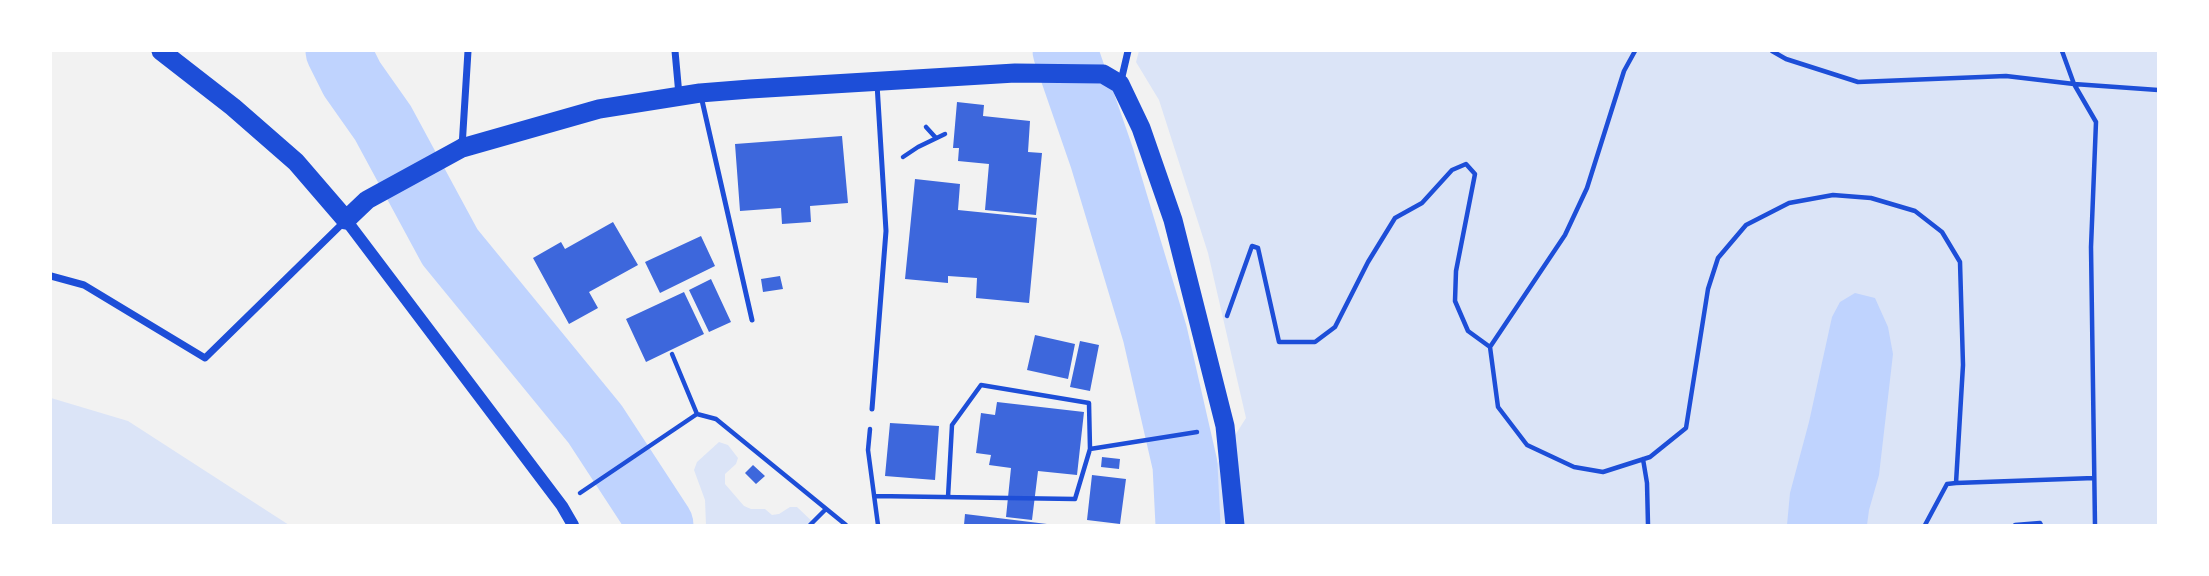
<!DOCTYPE html>
<style>
body{margin:0}
#map{position:relative;width:2209px;height:576px;overflow:hidden;background:#f2f2f2;font-family:"Roboto Serif",serif}
canvas{display:block}
.frame{position:absolute;inset:0;border:52px solid #fff;pointer-events:none}
</style>
<div id="map">
<canvas width="2209" height="576"></canvas>
<div class="frame"></div>
</div>
<script>
const context = document.querySelector('canvas').getContext('2d');
context.lineJoin = 'round';
function paint(path, color) { context.fillStyle = color; context.fill(path, 'evenodd'); }
const shape = rows => new Path2D(rows.map(r => 'M' + r).join(''));
function trace(path, color, width, dash) { context.strokeStyle = color; context.lineWidth = width; context.lineCap = dash ? 'butt' : 'round'; context.setLineDash(dash || []); context.stroke(path); }
paint(shape([
 [1139,51,2158,51,2158,525,1202,525,1201,489,1246,418,1208,253,1159,100,1136,62],
 [51,398,128,421,289,525,51,525],
 [719,442,728,445,738,458,736,464,725,474,725,484,744,506,751,509,765,509,772,515,779,514,790,507,797,507,816,525,706,525,705,500,694,470,697,462]
]), '#dbe4f7');
paint(shape([
 [1855,293,1875,298,1888,327,1893,354,1879,475,1869,510,1867,525,1787,525,1790,493,1809,422,1832,317,1840,302]
]), '#bfd3fe');
trace(shape([
 [338,51,352,79,383,123,450,247,595,424,661,525],
 [1065,51,1102,158,1155,334,1185,465,1188,525]
]), '#bfd3fe', 65);
paint(shape([
 [957,102,984,105,983,116,1030,121,1028,152,1042,153,1036,215,985,210,989,164,958,161,959,148,953,148],
 [842,136,848,203,810,206,811,222,782,224,781,208,740,211,735,144],
 [915,179,960,184,958,210,1037,218,1029,303,976,298,977,278,948,276,948,283,905,279],
 [613,222,638,265,589,292,598,308,569,324,533,258,561,242,565,249],
 [701,236,715,266,660,293,645,262],
 [780,276,783,289,763,292,761,279],
 [711,279,731,322,709,332,689,290],
 [684,292,704,334,646,362,626,319],
 [1035,335,1075,344,1068,379,1027,370],
 [1080,341,1099,345,1090,391,1070,387],
 [997,402,1084,412,1077,475,1038,471,1032,520,1006,517,1011,468,989,465,991,455,976,453,981,413,995,415],
 [890,423,939,426,935,480,885,476],
 [1102,457,1120,459,1119,469,1101,467],
 [753,465,765,476,756,484,745,473],
 [1092,475,1126,479,1120,524,1087,520],
 [965,514,1047,524,1047,525,964,525]
]), '#3d67dc');
trace(shape([
 [1635,51,1624,71,1587,188,1565,235,1490,347,1498,407,1527,445,1574,467,1603,472,1650,457,1686,428,1708,289,1718,258,1746,225,1789,203,1833,195,1871,198,1915,211,1942,232,1960,262,1963,365,1956,483,2094,478],
 [1772,51,1786,59,1858,82,2006,76,2074,84,2096,122,2091,247,2095,525],
 [2062,51,2074,84,2158,90],
 [926,127,936,138],
 [903,157,918,147,945,134],
 [1227,316,1252,246,1258,248,1279,342,1315,342,1335,327,1368,262,1395,218,1422,203,1452,170,1466,164,1475,174,1456,271,1455,301,1468,331,1490,347],
 [672,354,697,414],
 [870,429,868,450,878,525],
 [1643,459,1647,483,1648,525],
 [580,493,697,414,716,419,846,525],
 [874,496,1075,499,1090,449,1197,432],
 [948,497,952,425,981,385,1089,403,1090,449],
 [810,525,826,509],
 [1925,525,1947,484,1956,483],
 [2015,525,2040,523,2041,525]
]), '#1d4ed8', 4.5);
trace(shape([
 [701,96,752,320],
 [872,409,886,231,877,84]
]), '#1d4ed8', 5);
trace(shape([
 [675,51,679,95],
 [1121,81,1128,51],
 [462,147,468,51],
 [51,276,84,285,205,358,345,221]
]), '#1d4ed8', 7);
trace(shape([
 [346,220,562,506,573,525]
]), '#1d4ed8', 12);
trace(shape([
 [161,51,233,107,296,162,346,220,367,200,462,148,599,109,700,93,750,89,1015,73,1103,74,1120,84,1141,128,1173,220,1225,426,1235,525]
]), '#1d4ed8', 19);
</script>
